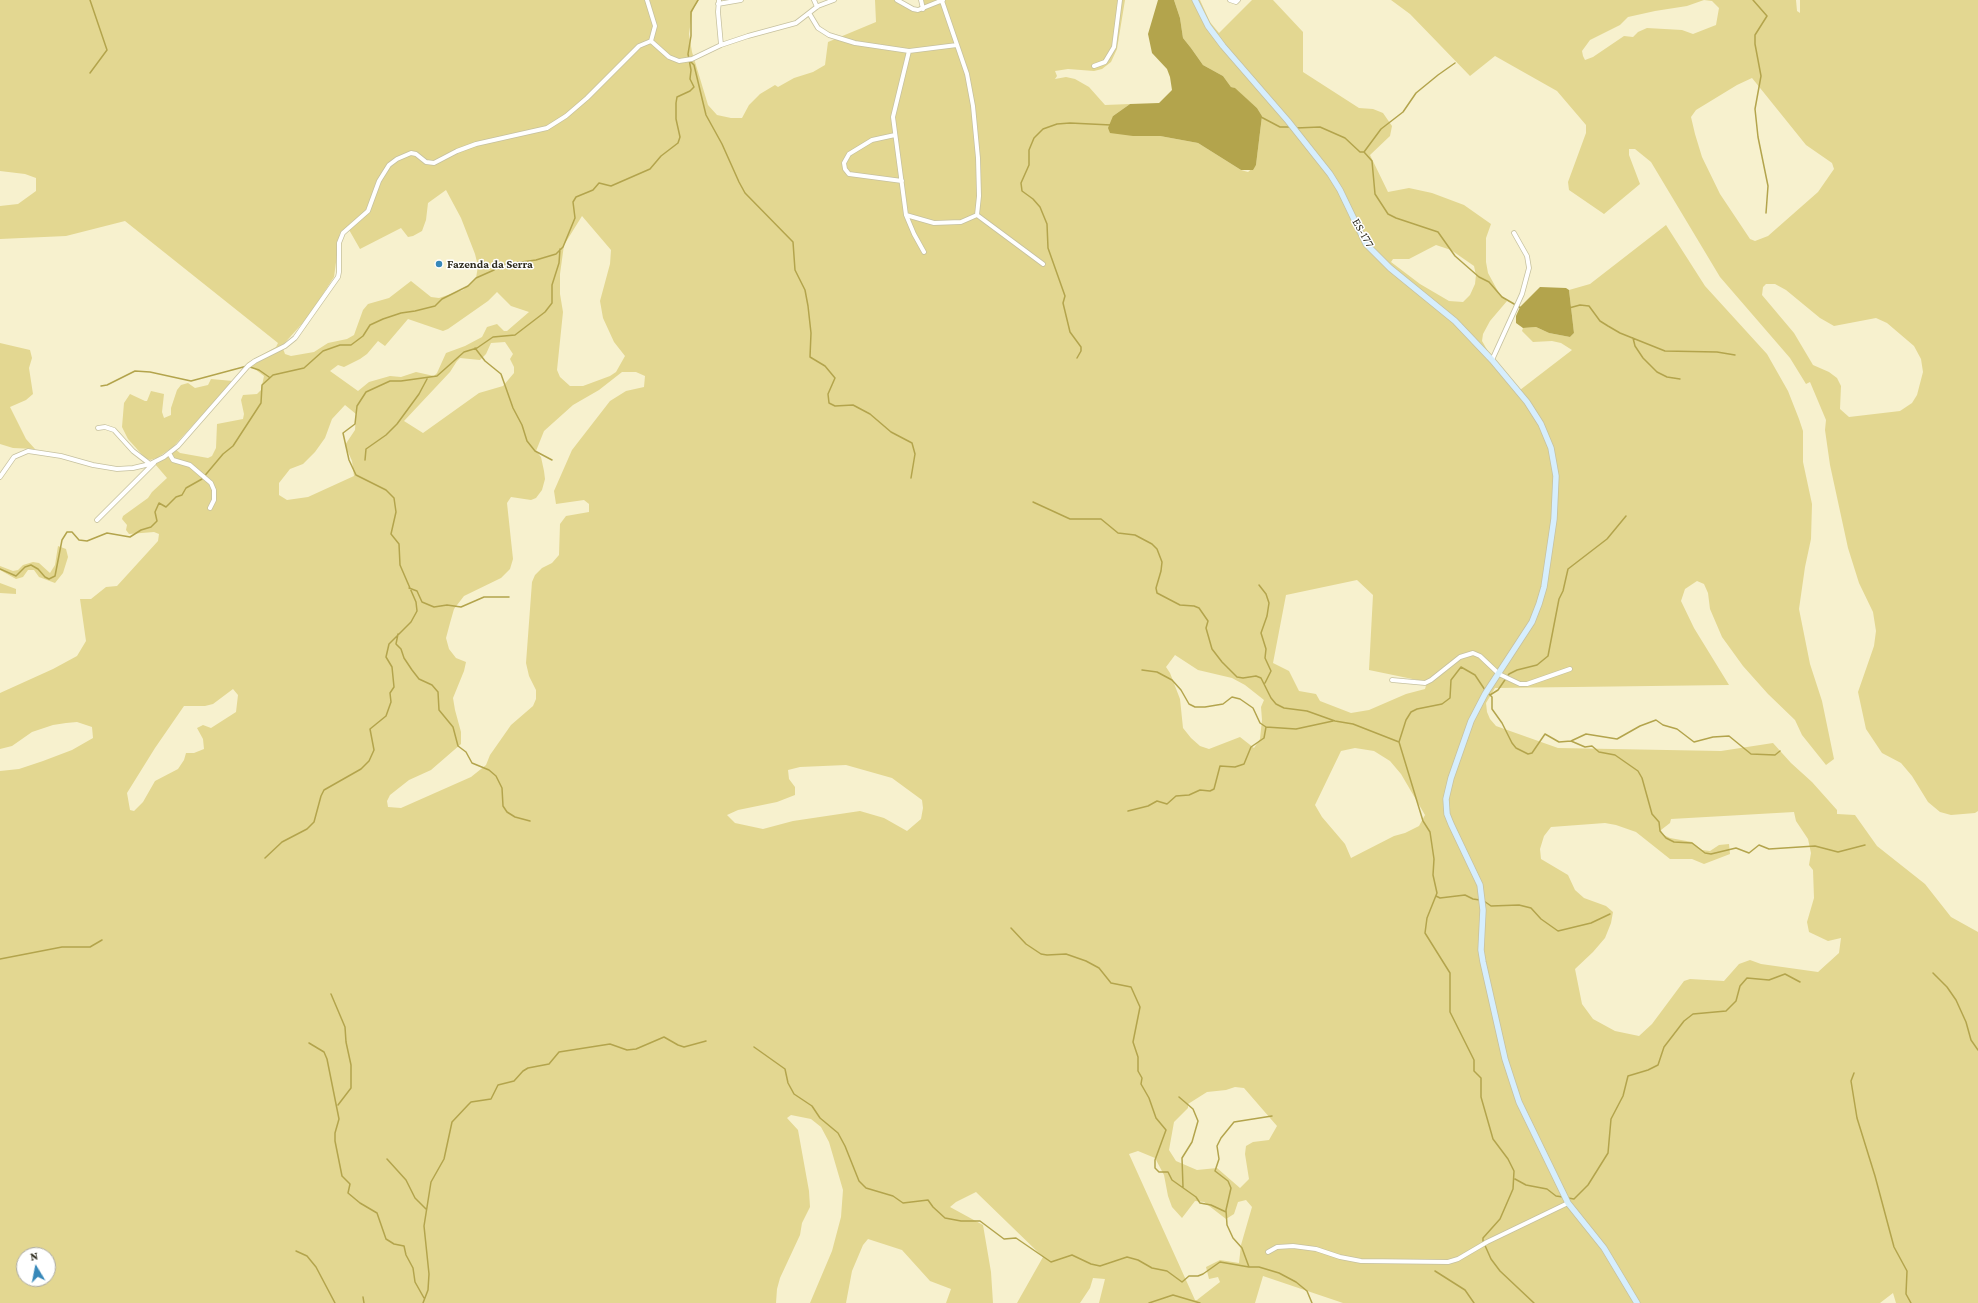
<!DOCTYPE html>
<style>
body{margin:0}
#map{position:relative;width:1978px;height:1303px;overflow:hidden;background:#f7f1ce;font-family:"Crimson Pro",serif}
canvas{display:block}
.north{position:absolute;left:16px;top:1247px;width:40px;height:40px;box-sizing:border-box;background:#fff;border:1px solid #abaaa5;border-radius:50%;rotate:350deg;font-size:11px;font-weight:700;line-height:16px;text-align:center;color:#2d2b1d}
.north::after{content:'';display:block;margin:auto;width:14px;height:18px;background:#3788b9;clip-path:polygon(50% 0,100% 100%,50% 72%,0 100%)}
</style>
<div id="map">
<canvas width="1978" height="1303"></canvas>
<div class="north">N</div>
</div>
<script>
const context = document.querySelector('canvas').getContext('2d');
context.lineJoin = 'round';
function paint(path, color) { context.fillStyle = color; context.fill(path, 'evenodd'); }
const shape = rows => new Path2D(rows.map(r => 'M' + r).join(''));
function trace(path, color, width, dash) { context.strokeStyle = color; context.lineWidth = width; context.lineCap = dash ? 'butt' : 'round'; context.setLineDash(dash || []); context.stroke(path); }
function label(font, color, halo, rows, align = 'center') {
  context.font = font + ' "Crimson Pro",serif'; context.lineWidth = 3; context.setLineDash([]); context.textBaseline = 'middle'; context.strokeStyle = halo; context.fillStyle = color; for (const [text, x, y, turn = 0] of rows) {
    context.save(); context.translate(x, y); context.rotate((+turn || 0) * Math.PI / 180); context.textAlign = isNaN(turn) ? turn : align; if (halo) context.strokeText(text, 0, 0); context.fillText(text, 0, 0); context.restore();
  }
}
paint(shape([
 [0,0,699,0,694,7,692,13,689,34,692,52,708,105,717,115,731,118,742,118,749,105,760,94,775,85,778,87,794,78,813,72,825,65,828,42,876,22,875,0,894,0,902,5,917,8,924,3,923,0,1125,0,1117,49,1111,62,1102,69,1094,71,1068,69,1055,71,1057,76,1055,79,1066,77,1075,79,1089,87,1105,105,1130,104,1113,116,1144,136,1160,136,1198,143,1241,170,1248,172,1256,165,1262,116,1257,108,1234,88,1231,87,1223,76,1203,65,1191,48,1183,38,1180,18,1174,0,1200,0,1210,22,1219,33,1252,0,1273,0,1303,32,1303,72,1359,108,1373,109,1383,113,1392,126,1390,136,1370,155,1388,192,1409,188,1432,193,1464,205,1491,224,1486,238,1486,262,1488,273,1500,295,1507,301,1490,321,1483,334,1482,341,1489,353,1520,390,1572,350,1561,343,1552,341,1533,342,1522,331,1523,328,1536,327,1549,333,1570,337,1574,333,1569,290,1590,284,1666,225,1705,286,1767,354,1788,391,1799,419,1803,431,1803,462,1812,504,1811,539,1805,567,1799,609,1810,664,1822,701,1834,759,1826,765,1802,735,1795,720,1768,694,1743,666,1722,637,1710,609,1708,593,1704,584,1697,581,1685,589,1681,601,1694,628,1729,685,1495,688,1486,703,1487,712,1490,719,1496,726,1558,748,1721,751,1773,743,1791,763,1812,782,1837,810,1837,814,1855,815,1877,846,1925,884,1951,917,1978,932,1978,1303,1896,1303,1893,1293,1880,1303,1343,1303,1263,1276,1255,1303,1099,1303,1105,1279,1093,1278,1090,1288,1080,1303,1017,1303,1043,1257,976,1192,956,1202,950,1207,983,1225,991,1272,993,1303,946,1303,951,1289,930,1281,902,1250,868,1239,863,1245,852,1271,846,1303,810,1303,832,1251,841,1217,843,1190,829,1142,821,1127,811,1119,791,1115,787,1118,798,1130,809,1191,810,1207,802,1223,800,1235,780,1278,777,1289,776,1303,0,1303,0,771,19,769,43,761,72,750,93,738,92,727,77,722,66,723,53,725,32,732,12,746,0,749,0,693,53,669,77,656,86,641,80,599,91,599,106,587,117,586,158,541,159,534,154,532,129,534,126,530,127,525,122,519,123,516,148,498,152,492,167,478,155,464,175,449,180,453,208,458,212,456,216,448,217,424,243,419,244,414,241,400,243,395,257,394,261,390,264,376,247,363,276,347,278,343,125,221,66,236,0,239,0,206,18,204,36,191,36,178,25,174,0,171],
 [446,190,461,218,475,254,478,266,476,278,463,290,439,298,431,297,411,281,389,298,368,304,363,310,354,335,347,339,328,343,314,352,291,356,285,354,282,346,308,317,334,277,340,233,348,228,360,249,401,228,408,237,413,236,422,231,426,220,428,203],
 [582,216,611,250,610,264,600,301,603,318,614,342,625,356,616,372,610,376,583,386,570,386,560,377,557,370,563,312,560,294,560,274,564,245],
 [1436,245,1451,250,1474,266,1476,275,1475,284,1470,295,1463,302,1449,301,1420,284,1391,262,1393,259,1409,259],
 [497,292,511,306,529,312,507,331,504,331,497,324,487,327,482,337,465,346,446,353,437,373,434,376,416,372,401,377,390,376,369,382,358,391,330,371,338,365,344,367,360,359,367,354,378,341,385,346,408,319,443,331,448,329,488,301],
 [505,342,513,354,510,359,514,367,514,373,503,386,479,393,423,433,404,421,450,372,457,361,460,358,480,360,486,354,491,343],
 [622,372,636,372,645,376,644,387,626,391,610,401,572,450,554,491,556,504,584,500,589,504,589,512,566,516,560,524,559,555,552,563,542,568,535,575,532,582,526,663,529,676,536,690,536,699,533,706,511,725,490,755,486,765,471,777,401,808,388,807,387,801,390,795,409,780,431,770,461,744,461,732,455,710,453,698,464,671,466,662,456,658,449,649,446,638,450,623,454,609,464,596,501,578,510,569,513,559,507,503,511,497,531,500,536,498,542,490,545,479,544,471,541,457,536,451,544,431,573,405,599,390],
 [345,405,356,414,355,430,345,445,352,461,354,476,308,497,287,500,279,495,279,483,290,469,303,464,315,452,325,438,332,419],
 [1357,580,1373,595,1369,670,1427,682,1425,689,1406,694,1369,710,1351,713,1320,701,1316,694,1299,691,1289,671,1273,663,1286,595],
 [1175,655,1198,670,1232,678,1245,685,1264,700,1261,707,1262,720,1260,739,1254,748,1240,737,1209,749,1200,746,1191,738,1183,728,1180,699,1170,673,1166,667],
 [233,689,238,695,236,712,211,728,203,725,197,728,203,739,204,749,194,753,186,753,184,760,178,769,155,781,143,802,134,811,130,810,127,793,155,748,184,706,205,706,213,704],
 [1355,748,1374,751,1390,761,1401,774,1425,815,1419,826,1405,833,1394,836,1351,858,1345,844,1322,817,1315,805,1341,751],
 [846,765,892,778,922,800,923,808,921,819,907,831,884,818,860,811,793,821,763,829,735,823,727,815,738,810,777,802,795,795,795,787,789,779,788,770,800,767],
 [1794,812,1796,821,1808,839,1811,853,1809,865,1813,870,1814,898,1807,922,1809,932,1828,941,1841,938,1839,953,1818,972,1761,964,1750,960,1739,964,1724,981,1690,979,1684,981,1652,1024,1639,1036,1615,1031,1593,1019,1582,1004,1575,969,1593,952,1605,938,1611,923,1613,912,1606,906,1584,898,1575,890,1568,875,1541,859,1540,849,1544,836,1551,827,1605,823,1616,825,1636,832,1670,859,1692,859,1704,864,1730,854,1729,844,1719,845,1710,851,1702,850,1692,842,1670,838,1662,834,1661,830,1670,823,1671,819],
 [1235,1087,1244,1088,1277,1126,1269,1140,1253,1142,1246,1146,1245,1154,1249,1179,1240,1188,1217,1168,1197,1170,1176,1161,1169,1150,1174,1122,1188,1108,1188,1104,1207,1092,1226,1090],
 [1138,1151,1155,1158,1164,1175,1168,1196,1172,1207,1182,1218,1195,1201,1204,1202,1226,1219,1234,1214,1238,1202,1246,1200,1252,1207,1241,1245,1239,1263,1220,1260,1206,1267,1209,1279,1218,1277,1220,1282,1197,1300,1195,1300,1129,1154],
 [24,1255,48,1255,48,1279,24,1279],
 [1391,0,1796,0,1797,11,1800,13,1800,0,1978,0,1978,811,1975,813,1951,815,1940,812,1928,802,1912,776,1901,763,1882,753,1866,729,1858,692,1874,646,1876,631,1873,612,1859,583,1848,548,1830,465,1825,430,1826,420,1810,382,1806,384,1790,358,1720,277,1651,162,1635,149,1629,149,1629,155,1640,184,1604,214,1569,190,1568,182,1586,133,1586,125,1557,91,1495,56,1470,76,1410,14],
 [1704,0,1712,1,1719,8,1716,25,1693,34,1682,30,1647,28,1638,32,1633,37,1624,36,1593,57,1585,60,1583,56,1582,51,1590,40,1620,25,1628,17,1655,11,1687,6],
 [1752,78,1806,145,1832,163,1834,169,1818,192,1768,236,1755,241,1750,239,1720,194,1702,157,1695,134,1691,117,1696,110,1737,85],
 [1766,284,1775,284,1786,290,1820,318,1834,326,1876,318,1887,323,1914,346,1921,359,1923,372,1917,395,1912,403,1900,411,1849,417,1840,409,1841,386,1837,378,1829,372,1813,365,1794,333,1762,295,1763,287],
 [0,343,30,350,32,358,29,368,33,394,26,400,10,407,26,439,35,449,13,448,0,444],
 [211,379,233,381,173,447,157,458,150,460,145,458,128,439,122,427,124,403,130,394,145,401,147,401,151,391,164,394,162,412,164,418,171,415,171,408,177,390,181,385,188,383,195,388,208,385],
 [58,546,66,549,68,557,63,573,55,583,39,577,34,570,28,570,23,577,16,579,0,570,0,566,13,571,18,570,23,565,33,562,39,563,50,573,55,565],
 [0,583,16,589,16,594,0,593]
]), '#e3d791');
paint(shape([
 [1158,0,1174,0,1180,18,1183,38,1191,48,1203,65,1223,76,1231,87,1235,88,1257,108,1262,116,1256,165,1253,170,1241,170,1198,143,1160,136,1133,136,1110,133,1108,128,1113,116,1130,104,1159,103,1172,90,1170,77,1167,69,1152,53,1148,34],
 [1540,287,1566,288,1569,290,1574,333,1570,337,1549,333,1536,327,1523,328,1516,323,1516,316,1520,307]
]), '#b3a44c');
trace(shape([
 [1753,0,1767,16,1755,35,1755,44,1761,76,1755,109,1758,137,1768,186,1766,213],
 [690,61,694,65,706,115,722,144,739,182,745,193,793,242,795,270,805,290,808,306,811,333,810,357,825,366,835,378,828,394,829,403,835,406,853,405,870,414,891,432,912,443,915,454,911,478],
 [90,73,107,50,90,0],
 [1261,117,1280,127,1290,127],
 [1296,128,1320,127,1345,138,1360,152,1364,152,1372,161,1375,194,1388,214,1396,218,1438,232,1455,256,1479,277,1489,282,1502,297,1521,308],
 [1364,152,1381,129,1403,112,1416,93,1438,75,1455,63],
 [1569,308,1580,305,1589,306,1600,321,1608,326,1620,333,1665,351,1717,352,1735,355],
 [1633,338,1635,346,1643,358,1657,372,1667,377,1680,379],
 [475,348,485,361,501,374,513,408,522,425,527,441,535,451,552,460],
 [1077,358,1081,351,1081,347,1070,332,1063,303,1065,296,1048,248,1047,224,1040,207,1033,199,1022,191,1021,183,1029,165,1029,150,1034,138,1043,129,1057,124,1070,123,1111,125],
 [101,386,107,385,135,371,150,372,191,381,247,366,259,370,269,377],
 [365,460,366,449,386,435,397,424,419,394,427,379],
 [1033,502,1070,519,1101,519,1118,533,1135,535,1152,544,1157,549,1162,562,1161,571,1156,588,1157,593,1180,605,1194,606,1199,608,1208,621,1206,628,1212,649,1222,662,1237,677,1243,678,1256,676,1261,678,1271,698,1276,704,1284,708,1307,711,1335,721,1353,724,1399,742],
 [0,569,16,576,25,567,31,565,38,569,45,577,49,579,55,576,62,540,67,532,72,532,79,540,87,541,107,533,130,537,141,530,151,527,157,521,155,512,159,503,166,507,176,497,182,495,186,488,202,479,223,454,233,446,261,403,262,385,273,375,304,368,323,351,340,345,351,345,363,336,370,325,383,319,401,313,415,311,435,306,442,299,468,286,476,278,494,270,499,265,536,260,556,254,563,247,575,218,573,202,576,197,593,190,599,183,611,186,650,169,661,156,678,143,680,137,676,119,676,103,677,97,690,91,694,87,690,79,691,70,688,54,691,36,691,12,698,0],
 [1259,585,1266,594,1269,603,1267,616,1261,633,1266,649,1265,658,1271,671,1265,683],
 [409,588,417,591,422,602,434,607,447,605,461,607,484,597,509,597],
 [398,634,396,644,401,649,404,658,412,670,419,679,432,685,438,692,439,710,453,727,458,746,466,752,472,763,489,770,496,776,502,788,503,806,507,812,515,817,530,821],
 [1142,670,1157,672,1172,680,1181,690,1189,704,1195,707,1205,707,1223,704,1232,697,1240,699,1253,708,1260,723,1266,727,1296,729,1333,721],
 [1485,690,1475,675,1461,667,1451,680,1450,698,1442,704,1417,709,1411,712,1406,720,1399,742,1423,821,1430,832,1434,859,1433,875,1437,893,1427,918,1425,933,1450,973,1450,1012,1474,1060,1474,1071,1481,1078,1481,1097,1493,1139,1508,1159,1514,1171,1513,1189,1500,1219,1483,1238,1483,1241,1491,1259,1500,1271,1534,1303],
 [1488,693,1492,697,1492,709,1502,723,1512,743,1516,748,1528,754,1532,753,1545,734,1559,742,1571,741,1586,734,1617,739,1640,726,1656,720,1663,725,1677,729,1694,742,1713,737,1729,736,1751,754,1775,755,1780,751],
 [1490,695,1498,690,1509,674,1517,670,1537,665,1548,656,1559,599,1563,591,1568,569,1607,539,1626,516],
 [1571,741,1585,747,1592,746,1599,752,1615,755,1638,771,1642,778,1652,814,1659,822,1660,831,1666,838,1674,842,1692,843,1705,853,1711,854,1736,848,1749,853,1759,845,1769,849,1815,846,1838,852,1865,845],
 [1128,811,1148,806,1157,801,1167,804,1176,796,1189,795,1200,790,1210,791,1214,789,1220,766,1235,767,1244,764,1251,747,1264,738,1266,727],
 [265,858,282,842,307,829,314,822,321,796,324,790,361,769,369,761,374,750,370,729,386,716,391,702,390,693,394,687,392,667,386,657,389,644,411,622,417,611,416,602,400,565,399,544,391,534,396,512,394,498,386,490,356,475,349,460,343,433,355,424,357,406,366,392,390,381,401,381,437,376,464,352,477,348,493,337,515,335,545,312,552,303,552,285,559,263,560,249],
 [1436,896,1440,898,1465,895,1473,899,1480,900],
 [1484,901,1491,906,1519,905,1531,908,1541,919,1558,931,1591,923,1610,914],
 [1011,928,1026,944,1041,954,1047,955,1066,954,1086,961,1099,968,1111,983,1131,987,1140,1007,1133,1042,1138,1057,1138,1071,1142,1078,1141,1084,1149,1098,1156,1118,1166,1130,1155,1160,1155,1168,1159,1172,1168,1172,1172,1180,1196,1197,1200,1203,1211,1205,1226,1212],
 [0,959,62,947,90,947,102,940],
 [1933,973,1947,987,1956,1000,1966,1022,1971,1040,1978,1050],
 [331,994,345,1027,346,1042,351,1065,351,1088,338,1105],
 [309,1043,324,1052,327,1059,339,1119,335,1133,335,1141,342,1176,350,1184,348,1193,360,1203,377,1213,386,1239,394,1244,404,1246,406,1255,413,1268,415,1282,424,1298],
 [754,1047,785,1069,788,1083,794,1094,812,1106,820,1118,838,1133,845,1146,859,1181,866,1188,893,1196,903,1203,928,1200,933,1207,945,1218,961,1221,980,1221,1004,1239,1016,1238,1051,1262,1072,1255,1091,1264,1100,1266,1127,1257,1138,1260,1152,1268,1167,1271,1182,1282,1189,1276,1198,1276,1203,1274,1220,1262,1249,1267,1259,1267,1279,1273,1296,1282,1307,1291,1312,1303],
 [1854,1073,1851,1081,1857,1118,1875,1176,1894,1247,1907,1271,1906,1294,1911,1303],
 [1179,1097,1193,1109,1198,1121,1192,1142,1182,1158,1183,1187],
 [387,1159,406,1180,415,1198,426,1209],
 [1515,1179,1526,1185,1547,1189,1556,1196,1563,1197],
 [1568,1198,1574,1199,1588,1185,1608,1153,1611,1119,1623,1096,1628,1076,1648,1070,1658,1065,1664,1047,1684,1021,1693,1014,1726,1011,1736,1001,1740,986,1747,978,1769,980,1785,974,1800,982],
 [296,1251,307,1256,316,1267,335,1303],
 [1249,1267,1242,1248,1233,1238,1227,1225,1226,1210,1231,1188,1228,1181,1215,1171,1219,1159,1217,1146,1221,1138,1234,1122,1272,1116],
 [1435,1271,1465,1290,1474,1303],
 [363,1297,364,1303],
 [423,1303,428,1290,429,1274,424,1226,431,1182,444,1159,452,1122,468,1105,471,1102,491,1099,498,1085,514,1081,523,1071,528,1068,549,1064,559,1052,610,1044,627,1050,636,1049,664,1037,678,1045,684,1047,706,1041],
 [1149,1303,1173,1295,1200,1303]
]), '#b3a44c', 1.5);
const minor = shape([
 [647,0,655,26,651,41,669,57,679,61,692,59,721,45,748,36,796,23,818,6,834,0],
 [719,0,718,12,721,45],
 [814,0,817,7],
 [897,0,913,9,918,10,943,0],
 [921,0,923,9],
 [1230,0,1236,2,1238,0],
 [942,1,967,74,973,106,978,158,979,196,977,215],
 [718,4,741,0],
 [809,13,818,28,829,35,855,43,909,51,957,45],
 [909,51,893,117,906,215,914,234,924,252],
 [1094,66,1105,62,1114,47,1120,0],
 [895,135,872,140,849,154,844,163,845,169,849,174,902,181],
 [906,215,934,223,961,222,977,215,1043,264],
 [1492,360,1522,294,1529,268,1527,256,1514,233],
 [98,428,105,427,114,430,133,451,150,464],
 [169,453,173,460,190,465,211,483,214,490,214,500,210,508],
 [0,477,14,457,28,451,61,456,93,465,117,469,133,468,150,464,164,457,178,446,248,366,255,361,285,346,295,338,338,277,339,272,339,243,343,233,368,211,379,181,389,165,397,159,411,153,416,154,426,162,434,163,457,151,476,144,547,128,566,116,587,98,639,46,651,41],
 [97,520,154,463],
 [1392,680,1425,683,1431,680,1460,657,1473,653,1480,656,1499,674,1520,684,1527,684,1570,669],
 [1268,1252,1277,1247,1293,1246,1316,1249,1340,1257,1361,1261,1448,1262,1458,1259,1487,1242,1568,1203]
]);
const secondary = shape([
 [1195,0,1208,26,1223,46,1288,121,1330,174,1340,190,1366,244,1390,268,1455,321,1492,360,1527,402,1541,424,1551,448,1556,476,1554,519,1544,587,1539,604,1532,622,1485,694,1471,721,1451,778,1446,799,1447,814,1451,824,1480,885,1483,910,1481,950,1483,962,1505,1059,1519,1102,1568,1203,1604,1248,1637,1303]
]);
trace(minor, '#c6c19f', 5.5);
trace(secondary, '#c6c19f', 7);
trace(minor, '#fff', 4);
trace(secondary, '#d6eefd', 5.5);
for (const [x, y, r, color] of [
 [439,264,4,"#3788b9"]
]) { const dot = new Path2D(); dot.arc(x, y, r, 0, 2 * Math.PI); context.fillStyle = color; context.fill(dot); trace(dot, '#fff', 1.5); }
label('12px', '#2d2b1d', '#fff', [
 ["ES-177",1363,233,60]
]);
label('bold 12px', '#2d2b1d', '#fff', [
 ["Fazenda da Serra",447,264]
], 'left');
</script>
